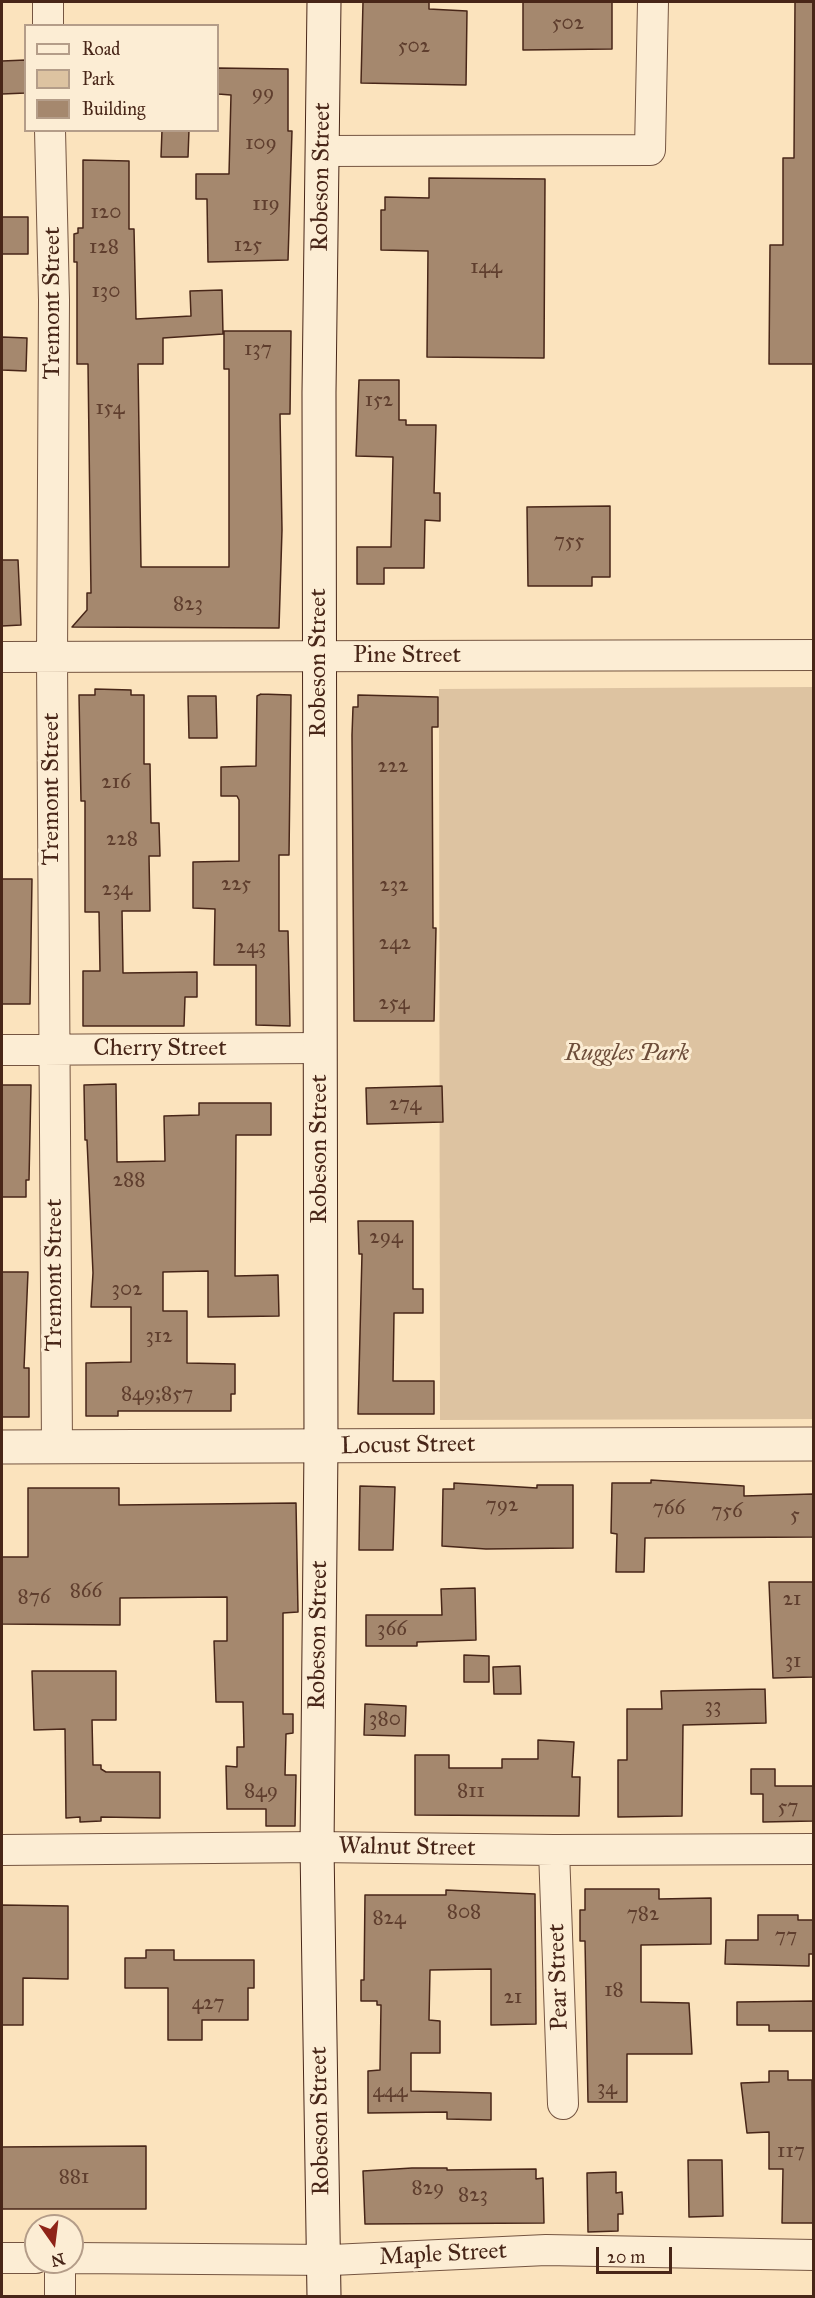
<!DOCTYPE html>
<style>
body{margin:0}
#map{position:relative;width:815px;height:2298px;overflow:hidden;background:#fbe3bd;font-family:"IM FELL Great Primer",serif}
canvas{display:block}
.frame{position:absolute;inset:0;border:3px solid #482618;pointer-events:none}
.legend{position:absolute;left:24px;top:24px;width:195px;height:108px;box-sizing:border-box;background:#fcedd4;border:2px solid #b49d89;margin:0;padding:8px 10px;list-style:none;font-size:18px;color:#482618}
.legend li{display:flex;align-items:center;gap:12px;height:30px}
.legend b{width:30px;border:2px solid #b49d89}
.north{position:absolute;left:24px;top:2214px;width:60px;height:60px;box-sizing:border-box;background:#fcedd4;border:2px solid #b49d89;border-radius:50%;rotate:166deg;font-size:16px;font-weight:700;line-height:24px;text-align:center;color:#482618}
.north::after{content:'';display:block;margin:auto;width:21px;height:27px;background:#8f2418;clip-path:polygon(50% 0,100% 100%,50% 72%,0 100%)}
.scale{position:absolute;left:596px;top:2247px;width:76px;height:27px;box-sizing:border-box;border:3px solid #482618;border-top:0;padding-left:8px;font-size:18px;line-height:21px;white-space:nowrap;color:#482618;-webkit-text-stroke:4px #fcedd4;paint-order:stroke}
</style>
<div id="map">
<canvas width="815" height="2298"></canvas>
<div class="frame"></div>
<ul class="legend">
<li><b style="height:8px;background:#fcedd4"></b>Road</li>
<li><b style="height:16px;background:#ddc3a1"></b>Park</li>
<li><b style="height:16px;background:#a5886e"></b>Building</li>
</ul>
<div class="north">N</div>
<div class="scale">20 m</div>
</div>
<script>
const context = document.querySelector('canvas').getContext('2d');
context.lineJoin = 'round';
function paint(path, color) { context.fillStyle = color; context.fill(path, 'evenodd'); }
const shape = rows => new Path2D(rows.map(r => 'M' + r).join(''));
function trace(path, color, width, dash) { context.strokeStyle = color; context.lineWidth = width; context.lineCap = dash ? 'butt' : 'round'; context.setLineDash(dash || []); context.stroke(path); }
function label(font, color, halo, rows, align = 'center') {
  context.font = font + ' "IM FELL Great Primer",serif'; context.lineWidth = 6; context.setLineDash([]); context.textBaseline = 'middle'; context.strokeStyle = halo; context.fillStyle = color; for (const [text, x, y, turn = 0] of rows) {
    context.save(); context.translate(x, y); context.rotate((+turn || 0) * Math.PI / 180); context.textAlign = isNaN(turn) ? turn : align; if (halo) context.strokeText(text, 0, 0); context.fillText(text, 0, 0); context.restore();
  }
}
paint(shape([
 [813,687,813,1419,440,1420,439,689]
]), '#ddc3a1');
const building = shape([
 [363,2,429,2,429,9,467,11,466,85,361,83,363,2],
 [523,2,612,2,612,49,523,50,523,2],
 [795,2,813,2,813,364,769,364,770,245,783,245,783,158,794,158,795,2],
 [26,60,26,93,2,94,2,61,26,60],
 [218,68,288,69,288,131,292,131,288,260,208,262,207,199,196,199,196,174,229,174,231,95,218,94,218,68],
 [162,130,189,130,188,157,161,157,162,130],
 [83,160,129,161,129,229,134,229,136,319,191,316,190,291,222,290,223,334,163,338,163,364,138,364,141,567,229,567,229,369,224,369,224,331,291,331,290,414,280,414,282,530,279,628,72,627,87,610,87,593,91,593,88,364,77,364,77,262,74,262,74,234,78,233,78,228,83,228,83,160],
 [429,178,545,179,544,358,427,357,428,251,381,250,381,210,385,210,385,197,429,198,429,178],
 [2,217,28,217,28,254,2,254,2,217],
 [2,337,27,338,26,371,2,370,2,337],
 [359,380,399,380,399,420,406,420,406,425,436,425,434,493,440,493,440,521,425,520,424,568,384,568,384,584,357,584,357,547,391,547,393,457,356,456,359,380],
 [610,506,610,577,592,577,592,586,528,586,527,507,610,506],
 [2,560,18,560,21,625,2,626,2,560],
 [95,689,131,690,131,695,144,695,144,764,150,764,151,823,159,823,160,856,149,856,150,911,122,911,123,973,197,972,197,997,185,997,184,1026,83,1026,83,971,100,971,99,912,85,912,85,801,81,801,79,695,95,695,95,689],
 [261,694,291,695,289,855,279,855,279,931,288,931,290,1026,256,1025,256,965,214,965,215,909,193,908,193,862,239,861,239,800,237,796,221,796,221,767,256,766,257,696,261,694],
 [358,695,438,697,438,727,432,727,433,928,436,928,434,1021,354,1021,352,735,353,707,358,707,358,695],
 [188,696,216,696,217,738,189,738,188,696],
 [2,879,32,879,30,1004,2,1004,2,879],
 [116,1084,117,1162,165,1161,164,1116,199,1115,199,1103,271,1103,271,1135,236,1135,235,1276,278,1275,279,1316,208,1317,208,1271,163,1272,163,1311,187,1311,187,1363,235,1364,235,1394,231,1394,231,1411,118,1411,118,1416,86,1416,86,1363,131,1362,131,1307,91,1307,93,1273,87,1140,85,1140,84,1085,116,1084],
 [2,1085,31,1085,29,1180,26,1180,26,1197,2,1197,2,1085],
 [442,1086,443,1122,367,1124,366,1088,442,1086],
 [358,1221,413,1221,413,1289,423,1289,423,1313,394,1313,393,1381,434,1381,434,1414,358,1414,362,1254,359,1254,358,1221],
 [2,1272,28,1272,24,1368,29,1368,29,1417,2,1417,2,1272],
 [651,1480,744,1486,744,1496,813,1494,813,1537,645,1538,644,1572,616,1572,617,1534,611,1533,612,1483,651,1483,651,1480],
 [454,1483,537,1488,537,1485,573,1485,573,1548,486,1549,442,1546,443,1489,454,1489,454,1483],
 [360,1486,395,1487,393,1550,359,1550,360,1486],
 [28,1488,119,1488,119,1505,296,1503,298,1612,283,1613,283,1714,293,1714,293,1733,286,1734,285,1775,296,1775,295,1826,266,1826,266,1809,227,1809,226,1766,237,1767,237,1747,244,1747,243,1702,216,1702,214,1641,227,1641,227,1597,120,1598,120,1625,2,1624,2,1557,28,1557,28,1488],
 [769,1582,813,1582,813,1677,773,1678,769,1582],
 [475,1588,476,1640,417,1642,417,1646,366,1646,366,1615,442,1615,441,1589,475,1588],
 [464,1655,489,1656,489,1682,464,1682,464,1655],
 [520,1666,521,1694,494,1694,493,1667,520,1666],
 [32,1671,116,1671,116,1720,92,1720,93,1765,101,1765,101,1769,106,1772,160,1772,160,1818,101,1817,101,1821,80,1822,80,1817,66,1818,65,1729,34,1730,32,1671],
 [765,1689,766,1723,683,1725,682,1816,618,1817,618,1760,627,1760,627,1709,662,1709,661,1691,765,1689],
 [365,1704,406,1706,405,1736,364,1735,365,1704],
 [538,1740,574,1742,572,1777,580,1777,579,1816,415,1815,415,1755,449,1755,449,1768,502,1768,502,1759,538,1759,538,1740],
 [751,1769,775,1769,775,1786,813,1786,813,1821,763,1822,763,1794,751,1794,751,1769],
 [585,1889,659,1889,659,1899,711,1898,711,1944,641,1945,641,2002,689,2003,692,2054,627,2054,627,2102,588,2102,585,1941,580,1941,580,1910,585,1910,585,1889],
 [446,1890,535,1894,536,2024,491,2025,491,1969,430,1970,429,2020,440,2021,440,2053,411,2053,411,2091,491,2093,491,2120,447,2119,447,2112,368,2113,368,2071,380,2070,381,2005,377,2005,377,2001,361,2001,361,1980,364,1980,365,1895,446,1895,446,1890],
 [2,1905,68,1906,68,1979,23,1978,23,2025,2,2025,2,1905],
 [758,1915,798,1915,798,1920,813,1920,813,1954,809,1954,809,1966,725,1964,726,1940,758,1940,758,1915],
 [146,1950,174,1950,174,1960,254,1960,254,1988,248,1988,248,2020,202,2020,202,2040,168,2040,168,1988,125,1988,125,1958,146,1958,146,1950],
 [813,2001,813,2031,769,2031,769,2025,737,2025,737,2002,813,2001],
 [769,2071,788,2071,788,2080,812,2080,813,2223,782,2223,783,2169,769,2169,769,2132,747,2133,741,2083,769,2082,769,2071],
 [146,2146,146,2209,2,2209,2,2147,146,2146],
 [688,2160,722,2160,723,2216,689,2217,688,2160],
 [412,2168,447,2168,447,2170,536,2169,536,2179,543,2178,544,2223,365,2224,363,2171,412,2168],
 [616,2172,616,2193,622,2192,623,2214,618,2214,618,2231,588,2232,587,2173,616,2172]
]);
paint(building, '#a5886e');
trace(building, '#482618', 1.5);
const minor = shape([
 [48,2,48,26],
 [50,130,54,300,52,657,57,1447],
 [323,151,650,150,653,2],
 [2,657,814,655],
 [2,1050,319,1048],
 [2,1850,317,1847,554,1850,814,1849],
 [554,1850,563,2104],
 [2,2258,36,2258],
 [72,2258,332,2260,546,2250,814,2255],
 [60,2296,60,2262]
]);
const tertiary = shape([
 [2,1447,814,1444]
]);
const secondary = shape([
 [324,2296,317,1847,321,1447,319,392,324,2]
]);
trace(minor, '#755541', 32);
trace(tertiary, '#755541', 35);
trace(secondary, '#482618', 35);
trace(minor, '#fcedd4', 30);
trace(tertiary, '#fcedd4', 33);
trace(secondary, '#fcedd4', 33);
label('21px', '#5f3e2e', null, [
 ["502",568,24],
 ["502",414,47],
 ["99",263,94],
 ["109",261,144],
 ["119",266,205],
 ["120",106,213],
 ["125",248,246],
 ["128",104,248],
 ["144",486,268],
 ["130",106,292],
 ["137",258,350],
 ["152",379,401],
 ["154",110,409],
 ["755",569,542],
 ["823",188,605],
 ["222",393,767],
 ["216",116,783],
 ["228",122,840],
 ["225",236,885],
 ["232",394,886],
 ["234",117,890],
 ["242",395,944],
 ["243",251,948],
 ["254",394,1004],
 ["274",405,1105],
 ["288",129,1181],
 ["294",386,1238],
 ["302",127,1290],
 ["312",159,1337],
 ["849;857",157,1395],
 ["792",502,1506],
 ["766",669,1509],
 ["756",727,1512],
 ["5",795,1516],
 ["866",86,1592],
 ["876",34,1598],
 ["21",792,1600],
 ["366",392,1630],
 ["31",793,1662],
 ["33",713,1707],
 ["380",385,1720],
 ["849",261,1792],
 ["811",471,1792],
 ["57",788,1808],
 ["808",464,1913],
 ["782",643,1915],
 ["824",389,1919],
 ["77",786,1937],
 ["18",614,1991],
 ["21",513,1998],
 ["427",208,2004],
 ["34",607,2089],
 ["444",390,2092],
 ["117",791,2152],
 ["881",74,2178],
 ["829",428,2189],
 ["823",473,2196]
]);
label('24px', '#482618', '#fcedd4', [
 ["Robeson Street",322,177,-89],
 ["Tremont Street",53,303,-90],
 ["Pine Street",407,656],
 ["Robeson Street",319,663,-90],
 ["Tremont Street",52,789,-90],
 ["Cherry Street",160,1049],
 ["Robeson Street",320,1149,-90],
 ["Tremont Street",55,1275,-90],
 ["Locust Street",408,1446,-1],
 ["Robeson Street",319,1635,-89],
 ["Walnut Street",407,1848,1],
 ["Pear Street",559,1977,-92],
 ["Robeson Street",321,2121,-91],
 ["Maple Street",443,2255,-3]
]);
label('italic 24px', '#6d4d3a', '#fcedd4', [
 ["Ruggles Park",627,1054]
]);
</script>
